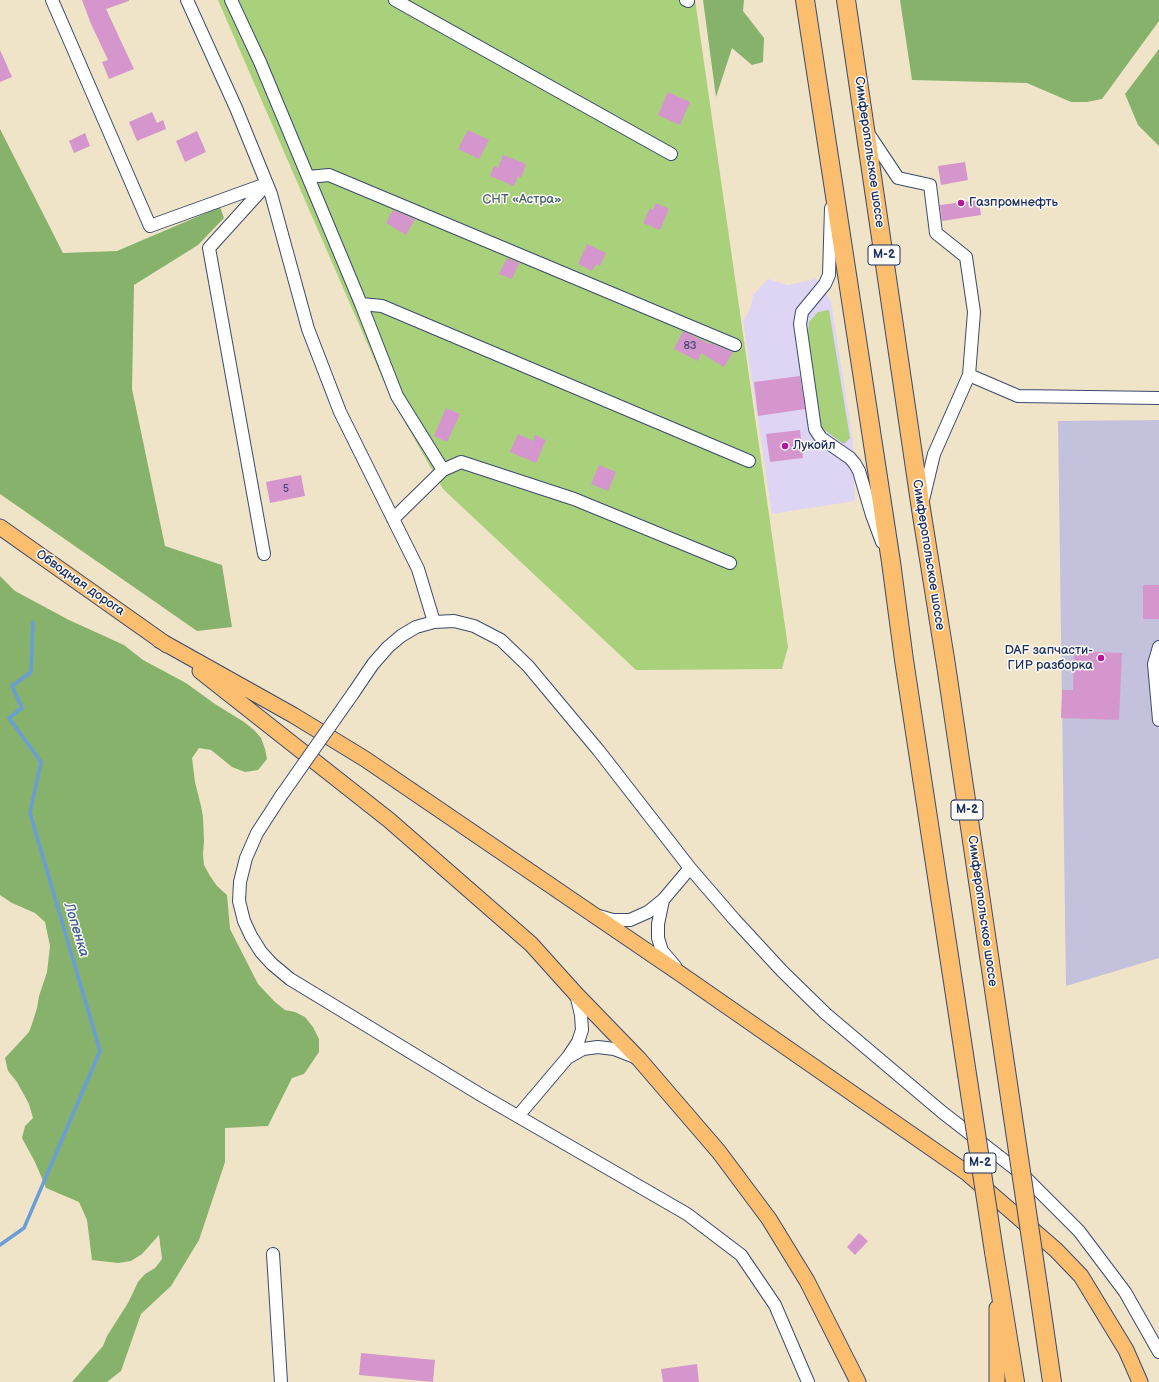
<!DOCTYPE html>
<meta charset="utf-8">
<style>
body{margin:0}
canvas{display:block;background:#f0e4c8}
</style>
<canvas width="1159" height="1382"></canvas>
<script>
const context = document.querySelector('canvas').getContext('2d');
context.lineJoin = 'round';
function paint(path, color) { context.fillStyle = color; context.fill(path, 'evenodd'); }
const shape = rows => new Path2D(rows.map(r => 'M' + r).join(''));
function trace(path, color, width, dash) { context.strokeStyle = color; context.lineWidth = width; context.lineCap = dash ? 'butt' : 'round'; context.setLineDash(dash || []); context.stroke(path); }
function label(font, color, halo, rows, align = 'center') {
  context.font = font + ' "Balsamiq Sans",sans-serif'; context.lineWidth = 3; context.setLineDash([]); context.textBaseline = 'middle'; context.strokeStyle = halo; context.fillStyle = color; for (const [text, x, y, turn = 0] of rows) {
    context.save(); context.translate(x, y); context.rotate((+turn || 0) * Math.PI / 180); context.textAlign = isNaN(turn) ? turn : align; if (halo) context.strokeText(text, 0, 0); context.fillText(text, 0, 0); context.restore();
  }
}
paint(shape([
 [768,279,788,285,816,279,831,301,853,442,855,501,772,514,743,321,751,307,753,295]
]), '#ded5f5');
paint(shape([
 [1159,420,1159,958,1066,986,1058,421]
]), '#c3c1db');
paint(shape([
 [218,0,695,0,788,647,782,669,636,670,443,489,391,398],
 [829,310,850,438,844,444,823,429,819,425,818,421,808,332,809,322,818,312]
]), '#a9d07b');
paint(shape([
 [703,0,744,0,743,11,764,38,763,62,752,65,732,48,716,97],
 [900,0,1159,0,1159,21,1102,99,1087,102,1071,102,1027,83,912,80],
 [1159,49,1159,146,1138,125,1125,94],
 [0,129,63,253,117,251,220,207,224,218,198,245,134,285,132,389,165,546,222,565,232,627,197,631,0,494],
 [0,576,15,591,69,620,124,645,143,660,186,683,215,704,244,722,254,730,261,738,265,749,267,759,258,770,245,772,232,767,211,750,199,748,192,758,195,782,201,806,203,817,204,841,203,854,204,865,210,876,217,886,227,895,230,929,258,984,275,1002,285,1010,295,1012,305,1017,313,1027,319,1039,319,1052,304,1074,292,1078,268,1126,225,1128,225,1162,199,1240,171,1286,141,1314,121,1371,107,1382,72,1382,103,1346,107,1336,128,1303,138,1282,145,1274,155,1268,162,1259,159,1235,142,1254,131,1261,118,1263,92,1260,87,1220,79,1202,46,1188,35,1162,22,1138,25,1126,33,1118,29,1104,17,1082,8,1071,5,1058,29,1032,33,1021,37,1008,39,996,47,972,50,946,45,922,35,913,12,903,0,895]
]), '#86b26b');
trace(shape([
 [0,1245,24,1228,100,1051,30,813,41,762,9,718,22,708,12,686,31,672,33,622]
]), '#6b9dd6', 3.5);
paint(shape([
 [82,0,129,0,129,1,106,9,134,69,109,79,102,62,108,60,91,24],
 [0,50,12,77,0,82],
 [668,92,690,102,680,125,658,115],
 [152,112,157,123,163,120,166,129,137,141,129,122],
 [468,130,489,140,479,159,458,149],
 [197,131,206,152,185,162,176,141],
 [85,133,90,146,74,153,69,141],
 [503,155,526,164,521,178,518,176,514,186,490,176,494,166,498,168],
 [965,162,968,180,941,185,938,166],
 [979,200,981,215,942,221,940,205],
 [656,203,669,209,660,230,643,223,650,208,653,210],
 [393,210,415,219,406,235,386,223],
 [587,244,606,253,600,266,596,264,592,271,578,264],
 [507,258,519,263,512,279,499,274],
 [683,331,710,344,711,343,733,352,724,367,701,353,698,361,674,349],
 [800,376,805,409,758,416,754,382],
 [446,408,460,414,447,442,434,436],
 [800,430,803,458,770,462,766,434],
 [518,434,533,441,535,435,546,440,536,463,510,452],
 [599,465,616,472,608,491,591,484],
 [301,475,305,496,270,503,266,482],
 [1143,585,1159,585,1159,619,1143,619],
 [1074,651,1122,653,1119,720,1061,718,1062,690,1073,690],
 [859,1233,868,1241,855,1255,847,1247],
 [361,1353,435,1360,433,1382,359,1375],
 [697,1364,699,1382,663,1382,661,1369]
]), '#d596ce');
const minor = shape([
 [52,0,150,226,266,184],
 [187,0,236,108,271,194,308,329,340,412,418,569,434,622],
 [231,0,260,62,361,304,397,396,443,470],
 [395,0,671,154],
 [686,0,688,1],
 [868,133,898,178,930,185,936,233,966,257,974,312,969,375,934,454,923,500],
 [308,177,329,175,735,345],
 [831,208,829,275,825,284,802,312,800,324,815,429,821,438,850,458,855,464,859,471,872,515,882,542],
 [361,304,382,306,749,461],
 [969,375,1018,396,1159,398],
 [393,519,443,470,461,462,574,499,730,563],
 [264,554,209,248,267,184],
 [1159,647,1154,664,1159,720],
 [354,692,373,664,388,647,401,636,416,627,434,622,454,621,474,626,501,640,528,666,599,751,690,868,734,919,782,971,826,1014,942,1112,1023,1175,1079,1231,1125,1292,1159,1352],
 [281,796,257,833,246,858,240,882,239,901,244,921,251,936,261,952,272,964,290,979,481,1095,687,1214,741,1255,775,1305,808,1382],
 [663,900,658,924,658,938,662,951,675,966],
 [599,916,613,920,630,920,648,912,663,900,690,868],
 [569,1057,583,1049,598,1047,614,1049,637,1058],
 [518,1116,568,1057,578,1042,582,1030,581,1015,576,994],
 [273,1254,281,1382]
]);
const major = shape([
 [0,527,167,645],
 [159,640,293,715,365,759,682,975,967,1173,1056,1250,1081,1276,1126,1350,1140,1382],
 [200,671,389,820,531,944,576,994,639,1059,719,1152,769,1219,807,1281,858,1382],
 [997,1382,997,1308]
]);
const highway = shape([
 [805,0,891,562,904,660,967,1074],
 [846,0,921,509,946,665,1012,1111],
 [994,1252,1015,1382],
 [1038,1286,1052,1382]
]);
trace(minor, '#3b4a6e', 14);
trace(major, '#3b4a6e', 17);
trace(highway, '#3b4a6e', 20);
trace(minor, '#fff', 12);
trace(major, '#fbbd6e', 15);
trace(highway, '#fbbd6e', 18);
const minorBridge = shape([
 [281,796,354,692]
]);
const highwayBridge = shape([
 [967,1074,994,1252],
 [1012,1111,1038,1286]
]);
trace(minorBridge, '#3b4a6e', 14, []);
trace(highwayBridge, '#3b4a6e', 20, []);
trace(minorBridge, '#fff', 12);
trace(highwayBridge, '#fbbd6e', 18);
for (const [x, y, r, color] of [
 [961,203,4,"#b5179e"],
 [785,446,4,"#b5179e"],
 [1101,658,4,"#b5179e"]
]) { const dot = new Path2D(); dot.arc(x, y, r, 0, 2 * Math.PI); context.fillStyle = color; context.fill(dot); trace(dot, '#fdfcf7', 1.5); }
label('11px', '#4a497a', null, [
 ["83",690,346],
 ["5",286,489]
]);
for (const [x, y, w] of [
 [884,255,32],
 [967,810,32],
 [980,1163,32]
]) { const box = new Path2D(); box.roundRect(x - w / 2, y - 10, w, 20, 3); context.fillStyle = '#fdfcf7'; context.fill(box); trace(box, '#1b2f5e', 1); }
label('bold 12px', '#1b2f5e', null, [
 ["М-2",884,255],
 ["М-2",967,810],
 ["М-2",980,1163]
]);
label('13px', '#1b2f5e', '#fdfcf7', [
 ["Симферопольское шоссе",869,152,82],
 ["Симферопольское шоссе",928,555,81],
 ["Обводная дорога",80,583,35],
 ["Симферопольское шоссе",982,911,82]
]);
label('13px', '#465f67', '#fdfcf7', [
 ["СНТ «Астра»",522,200]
]);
label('13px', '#1b2f5e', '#fdfcf7', [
 ["Газпромнефть",969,203],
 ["Лукойл",793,446],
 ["DAF запчасти-",1093,651,"right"],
 ["ГИР разборка",1093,666,"right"]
], 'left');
label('italic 14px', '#3b5b8e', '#fdfcf7', [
 ["Лопенка",76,930,73]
]);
</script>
